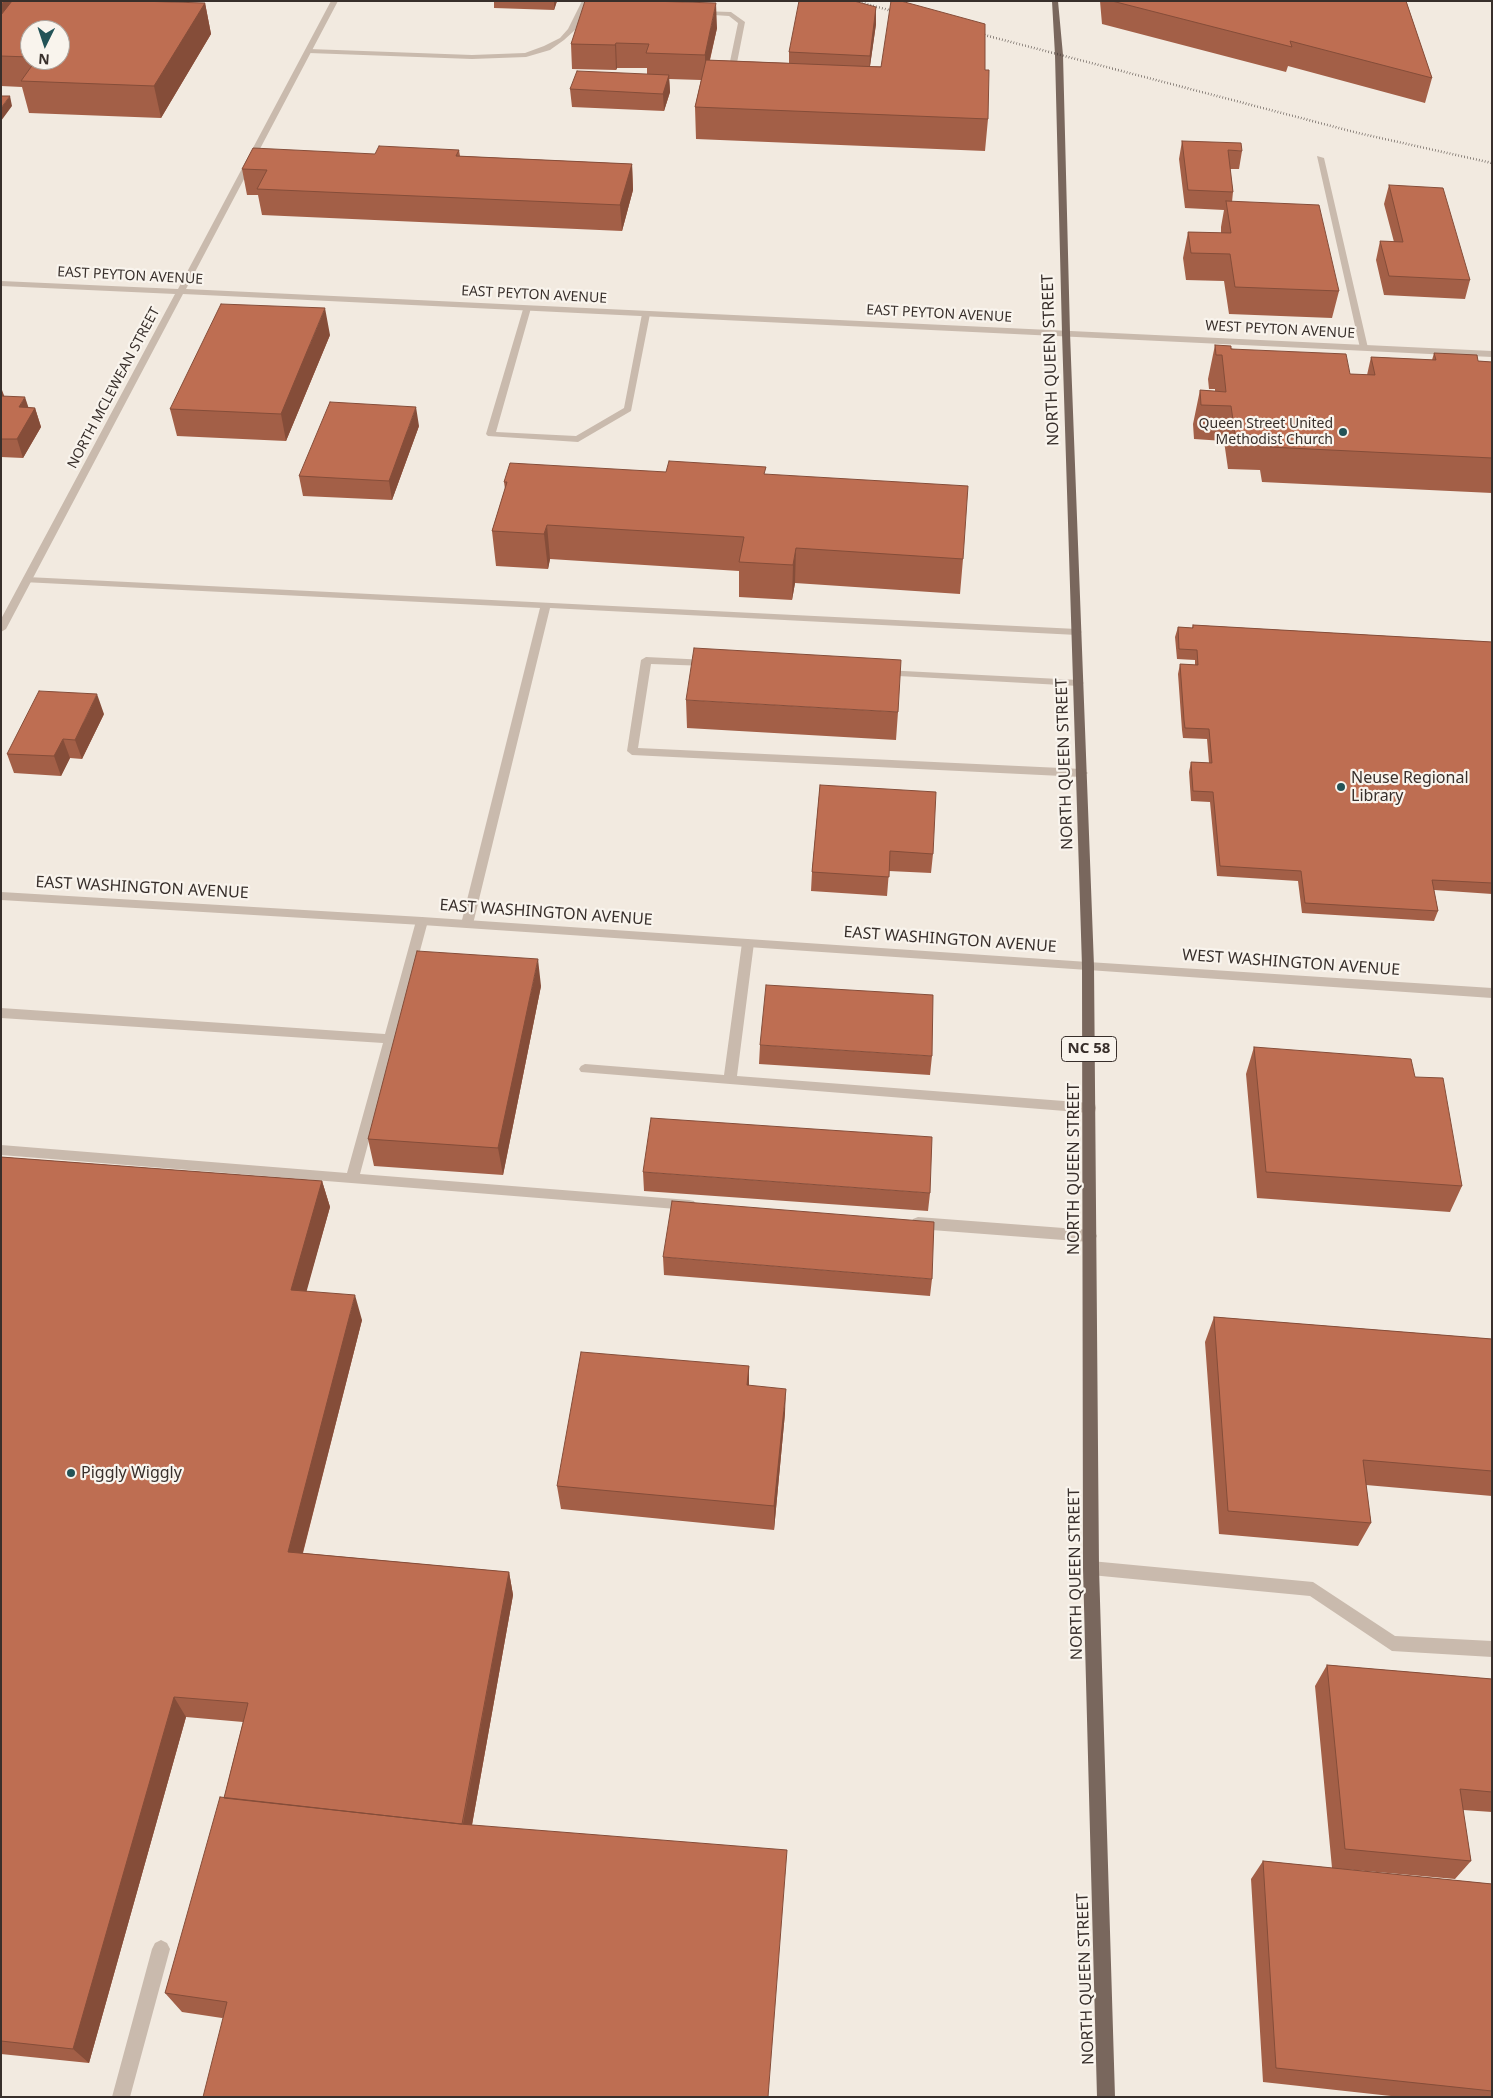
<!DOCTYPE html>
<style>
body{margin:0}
#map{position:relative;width:1493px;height:2098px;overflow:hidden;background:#f2eae0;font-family:"Noto Sans",sans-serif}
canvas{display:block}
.frame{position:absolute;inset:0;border:2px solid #382f2b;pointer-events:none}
.north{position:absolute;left:20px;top:20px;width:50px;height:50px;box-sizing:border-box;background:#f9f4ed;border:1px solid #aca59f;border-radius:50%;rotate:184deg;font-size:14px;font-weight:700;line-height:20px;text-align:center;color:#382f2b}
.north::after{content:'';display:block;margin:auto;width:18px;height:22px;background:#235357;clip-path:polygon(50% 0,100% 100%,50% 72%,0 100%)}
</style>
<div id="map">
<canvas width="1493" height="2098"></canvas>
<div class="frame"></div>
<div class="north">N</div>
</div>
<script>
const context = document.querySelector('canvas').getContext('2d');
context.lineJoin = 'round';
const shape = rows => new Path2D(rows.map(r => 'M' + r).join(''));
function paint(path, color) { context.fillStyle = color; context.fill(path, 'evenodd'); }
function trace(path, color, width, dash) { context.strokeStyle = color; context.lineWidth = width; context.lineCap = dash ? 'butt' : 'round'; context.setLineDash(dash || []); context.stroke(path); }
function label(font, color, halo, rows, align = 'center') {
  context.font = font + ' "Noto Sans",sans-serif'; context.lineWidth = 4.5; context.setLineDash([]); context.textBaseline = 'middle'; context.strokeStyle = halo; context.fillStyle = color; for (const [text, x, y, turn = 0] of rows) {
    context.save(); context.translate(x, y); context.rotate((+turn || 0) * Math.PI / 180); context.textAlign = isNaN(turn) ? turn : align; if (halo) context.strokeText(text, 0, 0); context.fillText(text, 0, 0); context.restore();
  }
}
paint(shape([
 [582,1,589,1,575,30,564,40,550,50,526,57,472,59,309,53,305,51,309,49,472,55,525,53,544,46,560,38,568,29,582,1],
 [700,11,731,12,745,22,735,73,728,71,738,23,729,16,698,14,698,12,700,11],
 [1317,156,1324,158,1368,348,1367,350,1360,348,1317,156],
 [524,306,531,308,496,432,576,436,624,408,642,314,646,311,650,314,631,411,578,442,488,436,486,434,524,306],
 [27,577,1077,629,1082,632,1077,635,550,608,473,924,467,928,461,924,540,608,23,582,23,578,27,577],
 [646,657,707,660,712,663,707,666,651,664,638,748,1082,769,1088,773,1082,777,632,755,627,751,641,660,646,657],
 [884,670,1079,680,1084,683,1079,686,880,675,879,673,884,670],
 [422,917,428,921,360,1174,689,1200,694,1201,696,1205,694,1209,689,1210,1,1155,1,1145,347,1173,383,1043,1,1018,1,1008,385,1034,416,921,422,917],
 [748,939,754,943,737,1076,1090,1103,1095,1104,1096,1108,1095,1112,1090,1113,581,1072,579,1069,581,1066,585,1064,724,1075,742,943,748,939],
 [918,1217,1090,1230,1095,1232,1097,1236,1095,1240,1090,1242,918,1229,913,1227,911,1223,913,1219,918,1217],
 [1091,1561,1313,1582,1395,1636,1492,1641,1492,1657,1392,1651,1310,1596,1091,1575,1086,1573,1083,1568,1086,1563,1091,1561],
 [161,1940,167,1943,170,1949,130,2097,112,2097,152,1949,155,1943,161,1940]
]), '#c9baad');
paint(shape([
 [331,1,338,1,186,289,1492,351,1492,357,183,294,6,629,1,632,1,619,175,294,1,286,1,281,178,289,331,1],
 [1088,962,1492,988,1492,998,1088,970,1082,966,1088,962]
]), '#c9baad');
paint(shape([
 [1,892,422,917,1088,962,1094,966,1088,970,422,925,1,900,1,892]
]), '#c9baad');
paint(shape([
 [1052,1,1058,1,1063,55,1070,333,1094,966,1099,1568,1115,2097,1097,2097,1083,1568,1082,966,1062,333,1055,55,1052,1]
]), '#79675d');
trace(shape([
 [856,1,903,14],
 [973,32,1358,133,1492,163]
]), '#382f2b', 2.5, [0.5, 2.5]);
paint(shape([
 [1,1,205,3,211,34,161,118,29,113,22,87,1,86],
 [30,30,60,60,30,60],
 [494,1,557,1,554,10,494,8],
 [1100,1,1406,1,1432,78,1425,103,1288,66,1286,72,1102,24],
 [876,7,876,24,870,66,985,70,988,119,985,151,696,139,695,107,701,80,669,79,670,92,664,111,572,107,570,89,647,74,647,68,617,68,616,70,572,69,571,44,717,28,710,60,789,63,789,52],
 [1182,141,1242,151,1239,169,1230,169,1233,192,1232,202,1339,291,1332,318,1229,314,1224,281,1186,280,1183,258,1188,232,1221,233,1221,227,1224,210,1185,208,1179,159],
 [459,150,460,156,632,164,633,190,622,231,262,215,258,195,247,195,242,169,375,154],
 [1389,185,1470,280,1465,299,1384,295,1376,260,1380,241,1394,242,1384,204],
 [330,335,286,441,177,436,170,409],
 [1215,345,1350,374,1367,375,1371,357,1432,360,1434,353,1478,361,1492,362,1492,493,1262,482,1260,470,1228,469,1224,441,1194,439,1193,424,1200,390,1215,391,1215,389,1209,389,1208,379],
 [1,390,4,396,28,407,35,408,41,427,23,458,1,457],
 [419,426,392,500,303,496,299,476],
 [666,472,766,474,963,559,960,594,795,583,792,600,739,597,739,571,550,559,548,569,496,566,492,531,505,489,504,482],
 [1193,625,1492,642,1492,894,1434,890,1438,911,1434,921,1302,913,1298,881,1217,876,1210,802,1191,801,1189,772,1191,762,1209,763,1207,739,1183,738,1182,730,1178,674,1180,664,1195,665,1195,660,1177,659,1175,637,1178,627,1192,628],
 [686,700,898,712,896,740,687,728],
 [104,714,82,759,70,758,61,776,14,773,7,754],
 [820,785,933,854,931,873,889,871,887,896,811,891,812,872],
 [541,986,503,1175,374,1166,368,1139],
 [760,1045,932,1056,930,1075,759,1064],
 [1254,1047,1415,1077,1462,1186,1450,1212,1257,1198,1246,1074],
 [1,1157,322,1181,330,1207,306,1291,362,1320,303,1553,509,1572,513,1595,472,1825,786,1873,222,2018,182,2012,165,1993,224,1798,243,1722,186,1717,89,2063,1,2054],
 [643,1172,930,1193,928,1211,644,1191],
 [663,1257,932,1279,930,1296,664,1275],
 [1214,1317,1492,1339,1492,1496,1366,1485,1371,1523,1358,1546,1219,1534,1205,1342],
 [749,1366,749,1386,785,1413,774,1530,561,1509,557,1486],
 [1327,1665,1492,1679,1492,1812,1463,1810,1471,1861,1455,1879,1332,1868,1315,1686],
 [1263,1861,1492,1884,1492,2097,1400,2097,1263,2082,1251,1879]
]), '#a35f47');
paint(shape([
 [4,1,29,1,1,39,1,5],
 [554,1,557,1,554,10],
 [205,3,211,34,161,118,154,86],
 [716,3,717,28,705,80,705,55],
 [876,7,876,24,869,73,870,56],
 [616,43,617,68,616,70,615,45],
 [669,75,670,92,664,111,663,94],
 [10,96,12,106,1,121,1,108],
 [632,164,633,190,622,231,620,205],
 [325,308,330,335,286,441,281,414],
 [2,390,9,409,1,403,1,392],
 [25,397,31,415,35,408,41,427,23,458,17,439,19,407],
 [416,407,419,426,392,500,389,481],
 [547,525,550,559,548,569,544,534],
 [796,548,795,583,792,600,793,565],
 [97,694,104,714,82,759,75,740],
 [63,739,70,758,61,776,54,756],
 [538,959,541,986,503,1175,498,1148],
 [322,1181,330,1207,300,1315,291,1290],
 [355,1295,362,1320,297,1575,288,1552],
 [749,1366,749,1391,747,1385],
 [786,1389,785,1413,774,1530,774,1506],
 [509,1572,513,1595,468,1847,462,1829],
 [174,1697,186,1717,89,2063,73,2049]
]), '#854d39');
const building = shape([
 [12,1,138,1,205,3,154,86,21,81,36,60,60,60,60,30,30,30,30,57,1,56,1,15,12,1],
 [585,1,649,1,716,3,705,55,646,53,649,44,616,43,615,45,571,44,585,1],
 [799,1,854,1,876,7,870,56,789,52,799,1],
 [891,1,901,1,985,24,985,70,989,70,988,119,695,107,706,60,881,67,891,1],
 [1112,1,1406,1,1432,78,1290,41,1292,47,1112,1],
 [577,71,669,75,663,94,570,89,577,71],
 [1,96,10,96,1,108,1,96],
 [1182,141,1241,143,1242,151,1228,150,1233,192,1188,190,1182,141],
 [379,146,459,150,456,156,632,164,620,205,257,189,267,170,242,169,253,148,375,154,379,146],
 [1389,185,1443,188,1470,280,1389,276,1380,241,1403,242,1389,185],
 [1226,201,1319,205,1339,291,1235,287,1230,254,1191,253,1188,232,1231,233,1226,201],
 [221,304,325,308,281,414,170,409,221,304],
 [1215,345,1231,346,1231,349,1346,354,1350,374,1375,375,1371,357,1436,360,1434,353,1477,355,1478,361,1492,362,1492,458,1270,447,1268,436,1235,434,1231,406,1201,405,1200,390,1226,392,1222,355,1216,355,1215,345],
 [1,396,25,397,19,407,35,408,17,439,1,439,1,396],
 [330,402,416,407,389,481,299,476,330,402],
 [669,461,766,467,764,474,968,486,963,559,796,548,793,565,739,562,744,537,547,525,544,534,492,531,507,482,504,482,510,463,666,472,669,461],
 [1193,625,1492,642,1492,883,1432,880,1438,911,1305,903,1301,871,1220,866,1213,792,1193,791,1191,762,1212,763,1209,729,1185,728,1184,720,1180,664,1198,665,1197,650,1179,649,1178,627,1193,628,1193,625],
 [694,648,901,660,898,712,686,700,694,648],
 [39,691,97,694,75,740,63,739,54,756,7,754,39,691],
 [820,785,936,792,933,854,890,851,889,877,812,872,820,785],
 [417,951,538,959,498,1148,368,1139,417,951],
 [766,985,933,995,932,1056,760,1045,766,985],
 [1254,1047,1411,1059,1415,1077,1443,1078,1462,1186,1266,1172,1254,1047],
 [651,1118,932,1137,930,1193,643,1172,651,1118],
 [1,1157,322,1181,291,1290,355,1295,288,1552,509,1572,462,1824,224,1798,248,1703,174,1697,73,2049,1,2041,1,1157],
 [672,1201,934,1222,932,1279,663,1257,672,1201],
 [1214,1317,1492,1339,1492,1471,1363,1460,1371,1523,1228,1511,1214,1317],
 [581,1352,749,1366,747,1385,786,1389,774,1506,557,1486,581,1352],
 [1327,1665,1492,1679,1492,1792,1460,1789,1471,1861,1345,1849,1327,1665],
 [220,1797,460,1824,787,1850,768,2097,203,2097,227,2002,165,1993,220,1797],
 [1263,1861,1492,1884,1492,2091,1276,2068,1263,1861]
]);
paint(building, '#be6e52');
trace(building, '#854d39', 1);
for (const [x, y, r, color] of [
 [1343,432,5,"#235357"],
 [1341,787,5,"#235357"],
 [71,1473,5,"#235357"]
]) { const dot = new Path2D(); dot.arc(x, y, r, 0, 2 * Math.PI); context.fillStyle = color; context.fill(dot); trace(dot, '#f9f4ed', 2); }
label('14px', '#382f2b', '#f9f4ed', [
 ["EAST PEYTON AVENUE",130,276,3],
 ["EAST PEYTON AVENUE",534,295,3],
 ["EAST PEYTON AVENUE",939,314,3],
 ["WEST PEYTON AVENUE",1280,330,3],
 ["NORTH MCLEWEAN STREET",114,388,-62]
]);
label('14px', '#382f2b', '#f9f4ed', [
 ["Queen Street United",1333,424],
 ["Methodist Church",1333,440]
], 'right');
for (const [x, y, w] of [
 [1089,1049,55]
]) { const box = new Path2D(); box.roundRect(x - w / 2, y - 12.5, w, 25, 4); context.fillStyle = '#f9f4ed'; context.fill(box); trace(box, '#382f2b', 1); }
label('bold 15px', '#382f2b', null, [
 ["NC 58",1089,1049]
]);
label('16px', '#382f2b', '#f9f4ed', [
 ["NORTH QUEEN STREET",1051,360,-92],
 ["NORTH QUEEN STREET",1065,764,-92],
 ["EAST WASHINGTON AVENUE",142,888,3],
 ["EAST WASHINGTON AVENUE",546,913,4],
 ["EAST WASHINGTON AVENUE",950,940,4],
 ["WEST WASHINGTON AVENUE",1291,963,4],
 ["NORTH QUEEN STREET",1074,1169,-90],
 ["NORTH QUEEN STREET",1076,1574,-91],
 ["NORTH QUEEN STREET",1086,1979,-92]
]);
label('16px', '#382f2b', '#f9f4ed', [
 ["Neuse Regional",1351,778],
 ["Library",1351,796],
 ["Piggly Wiggly",81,1473]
], 'left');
</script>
